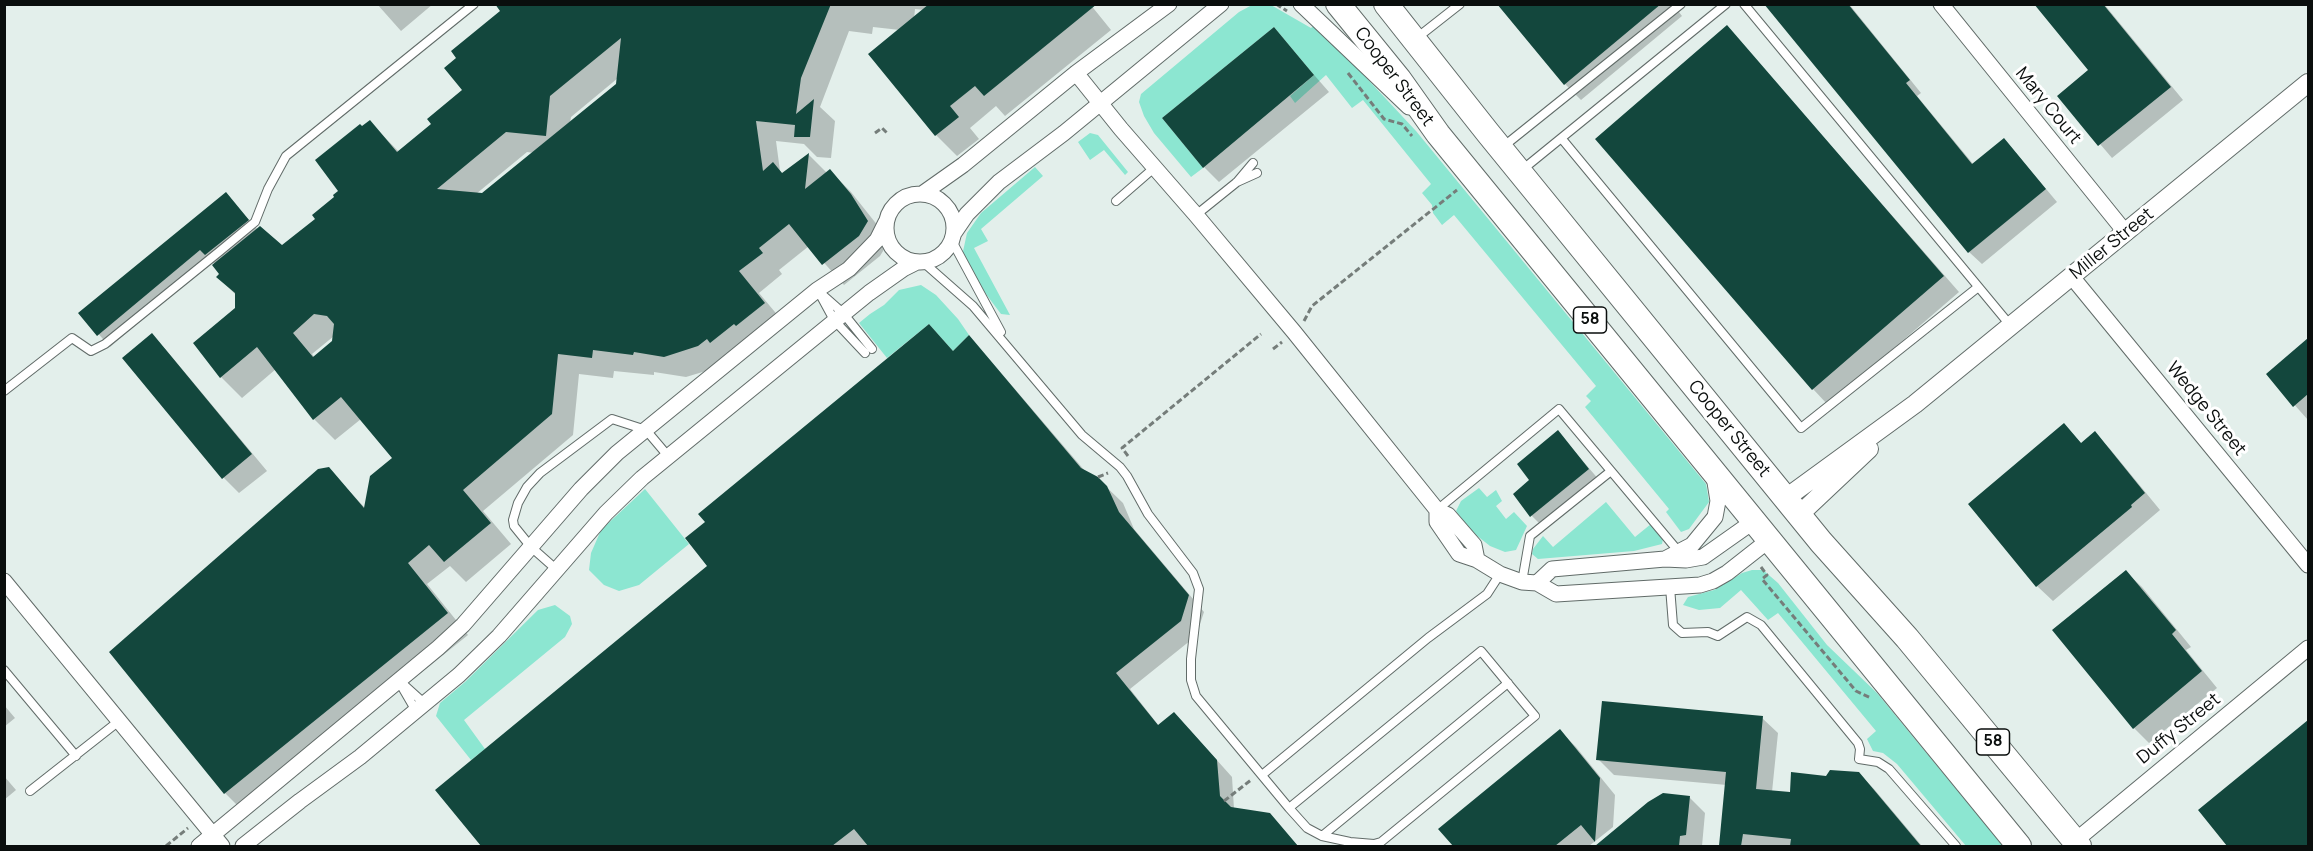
<!DOCTYPE html>
<style>
body{margin:0}
#map{position:relative;width:2313px;height:851px;overflow:hidden;background:#e3efeb;font-family:Manrope,sans-serif}
canvas{display:block}
.frame{position:absolute;inset:0;border:6px solid #0a0e0d;pointer-events:none}
</style>
<div id="map">
<canvas width="2313" height="851"></canvas>
<div class="frame"></div>
</div>
<script>
const context = document.querySelector('canvas').getContext('2d');
context.lineJoin = 'round';
function paint(path, color) { context.fillStyle = color; context.fill(path, 'evenodd'); }
const shape = rows => new Path2D(rows.map(r => 'M' + r).join(''));
function trace(path, color, width, dash) { context.strokeStyle = color; context.lineWidth = width; context.lineCap = dash ? 'butt' : 'round'; context.setLineDash(dash || []); context.stroke(path); }
function label(font, color, halo, rows, align = 'center') {
  context.font = font + ' Manrope,sans-serif'; context.lineWidth = 6; context.setLineDash([]); context.textBaseline = 'middle'; context.strokeStyle = halo; context.fillStyle = color; for (const [text, x, y, turn = 0] of rows) {
    context.save(); context.translate(x, y); context.rotate((+turn || 0) * Math.PI / 180); context.textAlign = isNaN(turn) ? turn : align; if (halo) context.strokeText(text, 0, 0); context.fillText(text, 0, 0); context.restore();
  }
}
paint(shape([
 [1252,5,1271,5,1311,28,1316,24,1416,131,1706,484,1709,502,1689,529,1681,532,1666,512,1669,509,1585,407,1591,401,1586,396,1596,386,1454,215,1442,225,1433,213,1432,205,1422,193,1431,184,1363,100,1352,108,1326,75,1295,103,1290,96,1314,75,1274,27,1162,118,1203,168,1191,177,1154,133,1144,116,1139,102,1141,94,1239,12],
 [1090,133,1098,135,1128,172,1125,175,1104,150,1090,160,1078,142],
 [1035,167,1043,176,981,229,988,241,974,248,1010,315,1001,314,970,273,962,256,967,233,981,213],
 [921,285,936,295,958,319,969,335,953,351,929,324,887,358,859,323,870,314,884,305,899,290],
 [1479,488,1487,497,1496,490,1502,501,1496,506,1506,519,1514,512,1527,526,1516,550,1505,552,1490,546,1471,531,1456,511,1461,501],
 [645,489,689,544,639,585,619,591,604,585,589,570,591,553,601,530],
 [1606,502,1635,537,1651,524,1663,539,1662,544,1634,551,1538,559,1532,554,1533,549,1543,536,1553,547],
 [1752,570,1763,570,1778,583,1827,645,1877,693,2003,846,1966,846,1897,764,1883,753,1873,751,1867,739,1876,731,1778,613,1768,620,1741,590,1720,608,1699,610,1683,605,1688,597,1714,590,1742,573],
 [555,605,570,616,572,624,565,637,464,720,485,749,471,760,436,716,440,703,465,682,538,610]
]), '#8ce6d1');
paint(shape([
 [377,4,433,4,401,31],
 [497,4,1090,4,1111,30,1005,116,996,106,970,128,979,139,957,156,936,135,870,54,900,30,873,27,872,34,849,31,820,107,835,121,831,158,817,157,804,144,776,141,780,171,783,174,809,155,827,173,830,171,851,192,886,236,885,238,888,243,880,256,844,285,809,246,779,270,782,274,759,293,785,324,719,367,686,377,654,372,654,375,614,371,613,378,579,374,573,435,483,511,511,544,466,582,450,566,427,584,468,635,246,814,225,793,111,652,328,468,365,508,394,458,361,419,335,440,314,419,276,369,242,398,221,377,237,308,237,296,218,277,221,274,212,261,110,347,80,313,226,194,258,230,282,247,317,219,336,197,362,128,370,122,399,152,433,124,464,90,502,11],
 [915,9,925,10,914,19],
 [618,78,617,85,570,123,571,117],
 [527,152,534,153,482,195,476,194],
 [334,336,334,342,315,358,312,354],
 [1499,4,1673,4,1682,16,1581,100,1565,84],
 [1766,4,1849,4,1921,93,1917,96,1974,165,2016,153,2057,202,1982,264,1969,252],
 [2036,4,2104,4,2183,100,2112,158,2059,96,2090,70],
 [1727,27,1959,292,1828,405,1813,389],
 [1274,29,1329,92,1219,182,1204,167],
 [152,335,167,351,267,471,239,493,224,478],
 [2308,340,2308,420,2268,375],
 [954,352,984,353,1085,471,1097,478,1123,503,1134,529,1204,612,1196,636,1130,689,1159,726,1189,729,1232,777,1234,809,1269,815,1298,846,869,846,868,845,866,846,483,846,437,790,709,566],
 [2064,425,2082,444,2094,433,2110,449,2160,510,2053,601,2037,586],
 [1558,432,1600,481,1543,527,1532,516,1531,480],
 [2126,572,2142,587,2191,647,2186,650,2217,688,2149,743,2134,728],
 [4,705,15,718,4,727],
 [1762,718,1778,733,1772,792,1791,794,1827,778,1858,773,1874,789,1922,846,1720,846,1727,785,1614,775,1598,759],
 [2308,722,2308,846,2229,846,2200,811],
 [1560,731,1576,747,1615,795,1613,827,1589,846,1455,846,1440,829],
 [4,776,16,790,4,800],
 [1689,797,1705,813,1702,846,1597,846,1649,803]
]), '#0003');
paint(shape([
 [495,4,831,4,801,78,796,114,814,99,810,137,794,137,795,125,756,121,763,171,773,162,782,173,809,153,805,189,830,169,851,194,868,221,859,236,822,265,789,224,759,248,763,253,739,271,765,303,736,326,734,324,710,343,707,339,698,346,664,357,634,352,633,355,593,350,592,358,558,354,552,414,463,490,491,523,444,562,429,545,408,563,448,613,224,794,109,652,318,469,329,467,364,508,370,476,392,458,341,397,313,420,257,347,220,378,193,343,235,308,235,293,216,277,219,274,212,265,260,226,282,245,315,219,312,215,334,197,333,195,338,191,315,160,360,124,362,126,370,120,397,152,431,124,427,119,462,90,444,68,456,58,451,51,500,11],
 [621,38,616,84,482,193,437,189,506,132,546,136,550,96],
 [314,314,327,316,334,324,332,341,313,357,293,333],
 [929,4,1097,4,984,96,975,86,950,106,959,117,935,136,868,54],
 [1497,4,1661,4,1564,85],
 [1764,4,1848,4,1910,80,1906,83,1972,164,2004,138,2046,189,1968,253],
 [2034,4,2103,4,2171,87,2098,146,2057,96,2088,70],
 [1727,25,1944,276,1812,390,1595,139],
 [1274,27,1314,75,1203,168,1162,118],
 [226,192,249,220,205,255,200,250,97,336,78,313],
 [929,324,953,351,969,335,1081,468,1098,477,1107,486,1119,512,1189,595,1181,621,1116,673,1158,725,1174,712,1217,760,1220,796,1231,807,1270,813,1298,846,868,846,854,829,832,846,481,846,435,790,707,566,685,538,705,522,698,514],
 [152,333,252,454,222,479,122,358],
 [2308,338,2308,394,2293,407,2266,374],
 [2064,423,2081,443,2095,431,2145,493,2131,505,2132,507,2036,587,1968,504],
 [1558,430,1589,469,1530,517,1513,494,1529,480,1517,464],
 [2126,570,2176,630,2172,634,2202,671,2133,729,2052,630],
 [1602,701,1763,716,1756,789,1790,792,1791,772,1826,776,1830,770,1859,772,1921,846,1790,846,1791,839,1743,834,1741,846,1719,846,1726,772,1596,760],
 [2308,720,2308,846,2227,846,2198,810],
 [1560,729,1600,778,1595,842,1581,825,1555,846,1453,846,1438,829],
 [1663,793,1690,796,1686,835,1680,836,1679,846,1595,846,1648,802]
]), '#13473d');
const service = shape([
 [1744,4,2010,325],
 [1418,37,1460,4],
 [1562,139,1801,428,1977,288],
 [1504,146,1681,4],
 [1522,170,1726,4],
 [1237,182,1257,173],
 [1116,201,1154,168],
 [1196,215,1237,182,1253,163],
 [952,241,1001,332],
 [923,262,973,306,1082,435,1120,467,1127,476,1148,514,1193,573,1199,589,1191,659,1191,680,1196,696,1289,808,1307,828,1322,836,1350,842,1374,844,1381,842,1535,716,1481,651,1289,808],
 [817,290,843,313,872,349],
 [821,296,834,320,865,353],
 [4,391,72,338,91,351,105,344,220,251,255,222,268,189,286,156,474,4],
 [1437,510,1559,409,1679,552],
 [557,570,531,547,514,526,513,520,518,503,527,487,540,473,612,419,646,430,668,456],
 [1522,582,1530,536,1611,471],
 [1670,587,1673,625,1682,633,1708,632,1718,636,1747,617,1761,625,1858,743,1860,749,1859,759,1878,762,1889,769,1956,846],
 [4,670,76,756],
 [398,680,416,711],
 [404,685,425,704],
 [1262,775,1428,638,1487,594,1500,574],
 [30,791,119,721],
 [1322,836,1508,683]
]);
const minor = shape([
 [1301,4,1409,107],
 [1941,4,2126,233],
 [1076,73,1121,129,1196,215,1294,332,1437,510,1448,515,1474,545,1477,560],
 '886 228a34 34 0 1 1 68 0a34 34 0 1 1-68 0Z',
 [922,194,963,165,1076,73,1169,4],
 [954,233,967,214,999,182,1064,133,1221,4],
 [2072,277,2308,565],
 [1437,510,1437,522,1459,554,1477,560,1500,574,1522,582,1537,583,1556,594,1700,585,1713,581,1727,573,1769,540],
 [1665,559,1692,545,1715,517,1718,501,1714,476],
 [4,581,222,846],
 [1537,583,1552,569,1665,559,1686,560,1703,557,1754,521],
 [2075,841,2308,648],
 [199,846,438,648,463,625,581,489,617,453,817,290,849,269,877,240,886,222],
 [243,846,300,801,360,757,459,675,499,636,606,513,642,478,869,293,903,269,917,262]
]);
const tertiary = shape([
 [1786,498,1915,404,2308,83],
 [1799,515,1869,449]
]);
const primary = shape([
 [1338,4,1399,79,1438,134,2019,846],
 [1386,4,1488,133,1821,542,1907,638,2079,846]
]);
trace(service, '#616b68', 10);
trace(minor, '#616b68', 17);
trace(tertiary, '#616b68', 20);
trace(primary, '#616b68', 26);
trace(shape([
 [1276,4,1287,11],
 [1348,73,1384,119,1402,124,1412,136],
 [875,133,882,128,888,134],
 [1304,321,1312,306,1457,190],
 [1273,349,1282,342],
 [1128,456,1122,448,1261,334],
 [1098,477,1108,473],
 [1761,567,1767,575,1762,579,1856,691,1871,698],
 [1224,801,1251,780],
 [166,846,188,828]
]), '#757d7a', 3, [6, 3]);
trace(service, '#fff', 8);
trace(minor, '#fff', 15);
trace(tertiary, '#fff', 18);
trace(primary, '#fff', 24);
for (const [x, y, w] of [
 [1590,320,33],
 [1993,742,33]
]) { const box = new Path2D(); box.roundRect(x - w / 2, y - 13, w, 26, 4.5); context.fillStyle = '#fff'; context.fill(box); trace(box, '#0a0e0d', 1.5); }
label('bold 16px', '#0a0e0d', null, [
 ["58",1590,320],
 ["58",1993,742]
]);
label('18px', '#0a0e0d', '#fff', [
 ["Cooper Street",1394,77,53],
 ["Mary Court",2048,106,51],
 ["Miller Street",2112,244,-39],
 ["Wedge Street",2206,409,51],
 ["Cooper Street",1729,429,51],
 ["Duffy Street",2179,729,-39]
]);
</script>
